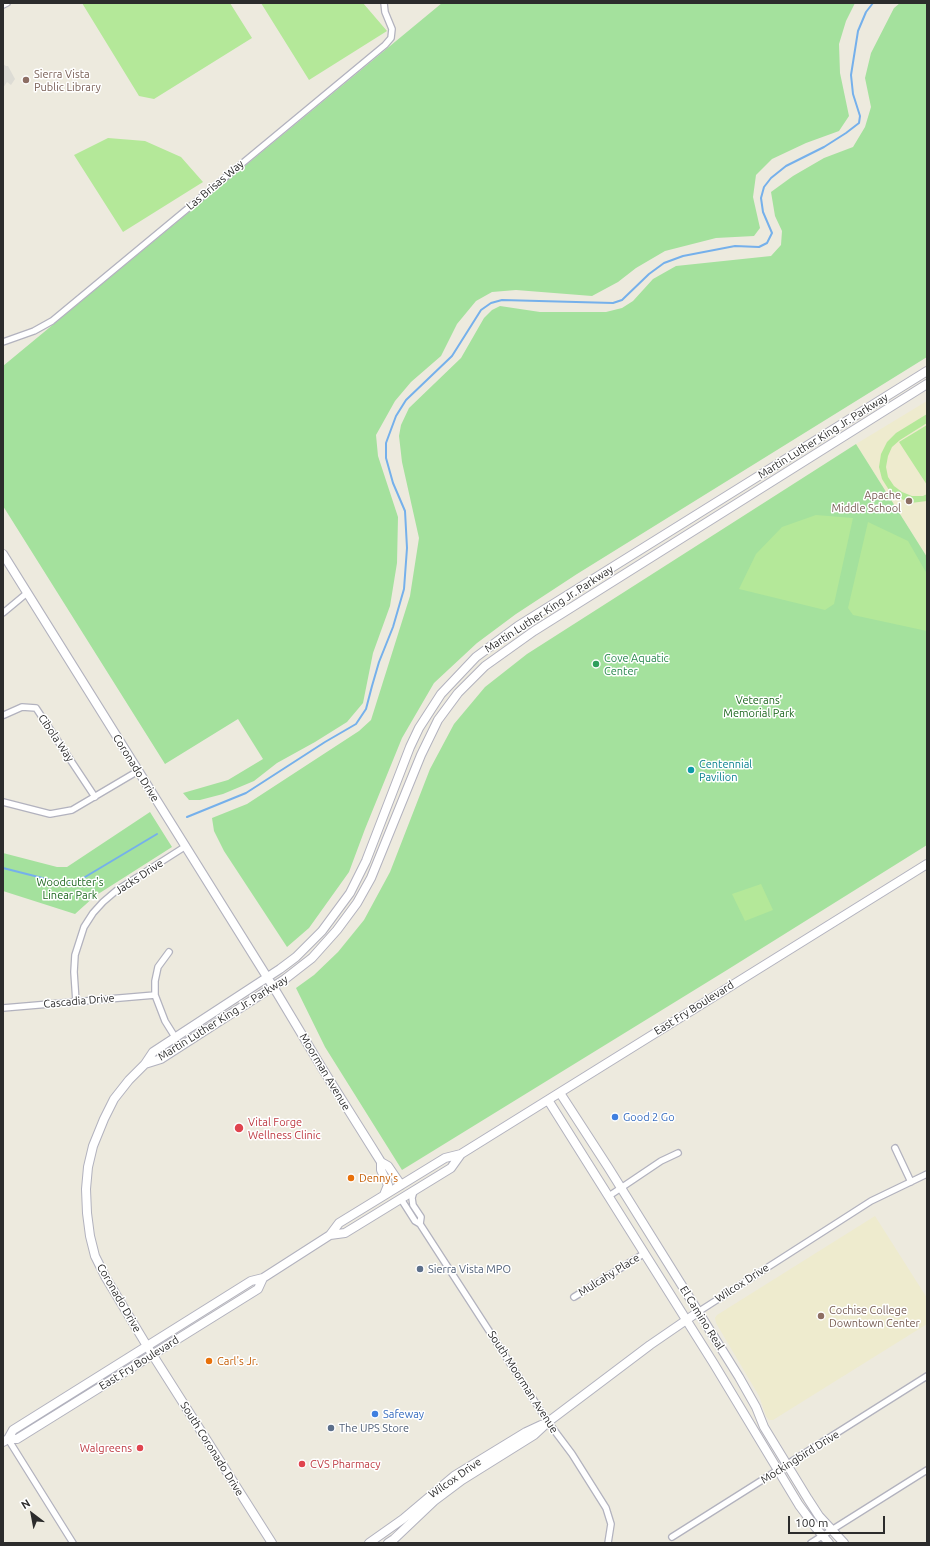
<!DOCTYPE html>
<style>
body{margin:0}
#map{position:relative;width:930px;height:1546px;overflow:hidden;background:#edeade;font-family:Ubuntu,sans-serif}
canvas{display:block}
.frame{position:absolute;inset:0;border:4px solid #2c2c2c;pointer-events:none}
.north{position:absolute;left:12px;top:1494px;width:40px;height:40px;-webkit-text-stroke:3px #fff;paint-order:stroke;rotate:328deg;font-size:11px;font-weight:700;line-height:16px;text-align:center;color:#2c2c2c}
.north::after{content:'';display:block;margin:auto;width:14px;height:18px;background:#2c2c2c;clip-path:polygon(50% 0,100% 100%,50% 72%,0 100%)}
.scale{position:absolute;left:788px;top:1516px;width:97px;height:18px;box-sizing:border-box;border:2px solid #2c2c2c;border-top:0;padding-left:5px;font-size:12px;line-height:14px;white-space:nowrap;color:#2c2c2c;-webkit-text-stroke:3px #fff;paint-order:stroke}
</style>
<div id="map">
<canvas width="930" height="1546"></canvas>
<div class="frame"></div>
<div class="north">N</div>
<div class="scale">100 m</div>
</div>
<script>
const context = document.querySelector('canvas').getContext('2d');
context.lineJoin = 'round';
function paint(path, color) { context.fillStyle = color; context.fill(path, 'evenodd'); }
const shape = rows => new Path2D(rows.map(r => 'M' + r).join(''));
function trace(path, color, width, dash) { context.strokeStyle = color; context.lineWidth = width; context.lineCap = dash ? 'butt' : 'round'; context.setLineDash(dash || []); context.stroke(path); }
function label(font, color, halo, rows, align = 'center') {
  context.font = font + ' Ubuntu,sans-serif'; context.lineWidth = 3; context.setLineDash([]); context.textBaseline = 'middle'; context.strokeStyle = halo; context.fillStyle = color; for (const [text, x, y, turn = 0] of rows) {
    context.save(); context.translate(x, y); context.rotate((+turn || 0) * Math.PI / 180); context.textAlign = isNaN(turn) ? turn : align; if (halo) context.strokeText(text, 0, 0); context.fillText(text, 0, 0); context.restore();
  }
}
paint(shape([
 [927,401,927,557,856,444],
 [875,1216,927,1298,927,1324,773,1420,769,1420,766,1416,759,1396,716,1323,715,1318,717,1315]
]), '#eeebce');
paint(shape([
 [442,3,855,3,846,21,839,44,840,73,849,116,839,131,806,143,772,159,756,175,753,197,760,228,754,236,716,238,665,251,636,268,618,282,592,296,516,290,492,292,476,301,457,324,441,356,411,382,395,401,376,435,378,456,398,517,397,563,390,606,373,653,363,703,347,722,315,742,277,763,254,781,223,794,200,800,189,800,183,793,228,780,263,759,238,719,165,764,3,506,3,366],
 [900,3,927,3,927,357,577,574,516,614,477,643,434,683,402,738,365,829,349,872,309,928,287,947,224,851,214,831,212,818,247,804,359,731,371,720,410,596,419,538,402,462,399,436,401,425,409,408,461,358,484,318,492,310,500,306,540,312,606,312,622,308,633,301,653,279,676,266,771,256,781,245,782,231,775,216,771,192,793,176,824,158,853,147,865,127,871,107,865,78,871,53,894,8],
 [856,444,927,557,927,845,727,970,402,1170,325,1047,296,988,314,975,338,952,364,920,390,872,430,769,454,724,485,687,527,654],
 [150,812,172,847,95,896,75,914,3,891,3,853,57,867,67,867]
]), '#a4e19d');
paint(shape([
 [82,3,230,3,252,38,154,99,139,96],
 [261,3,363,3,387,31,309,80],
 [108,138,145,141,181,157,203,182,123,232,74,155],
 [927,414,927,423,900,440,892,447,888,456,886,467,888,477,894,486,902,492,912,496,923,496,927,494,927,501,911,503,899,498,889,490,882,479,879,467,881,454,887,442,896,433],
 [927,425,927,485,899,442],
 [816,515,853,518,834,604,825,610,739,589,756,554,782,527],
 [868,522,908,541,927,574,927,631,853,615,848,608],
 [761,884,773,910,745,921,732,894]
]), '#b4e899');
paint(shape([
 [3,64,6,66,8,66,15,79,11,85,7,82,3,88]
]), '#dddcd5');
trace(shape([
 [187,817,246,793,325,742,356,724,366,709,372,686,379,662,393,627,404,589,407,548,405,511,393,483,386,458,386,443,396,416,406,400,452,356,481,310,491,303,502,300,613,303,622,300,649,274,664,263,683,256,735,246,759,247,767,243,772,233,763,212,761,198,764,187,771,178,786,166,824,147,846,133,859,123,860,116,853,94,851,75,858,31,866,12,873,3],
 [3,868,66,884,80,880,157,834]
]), '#75b0eb', 2);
const street = shape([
 [3,5,7,3],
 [3,342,34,331,52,321,385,45,391,38,392,29,385,12,384,3],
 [3,613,27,593],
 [4,715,22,707,36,708,95,797],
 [3,802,50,814,72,810,138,771],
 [169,952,158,967,155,981,155,995,165,1021,175,1037],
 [76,1002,74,972,75,955,84,927,93,913,103,902,117,890,186,846],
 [3,1008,155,995],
 [895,1148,911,1182],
 [414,1191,412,1198,413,1205,421,1217,420,1224],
 [609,1196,661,1161,678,1153],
 [401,1199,415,1221,420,1224,548,1422,572,1454,606,1508,611,1524,608,1543],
 [574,1297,645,1253],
 [698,1312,871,1201,927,1174],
 [8,1439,73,1543],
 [672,1537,927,1376],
 [811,1543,927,1470]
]);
const secondary = shape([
 [3,554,277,993,322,1068,371,1146,381,1162,388,1166,401,1185],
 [145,1064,161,1059,285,979,312,958,337,930,357,903,371,878,421,755,438,720,458,693,485,666,534,631,927,384],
 [560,1093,608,1167,739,1377,756,1407,764,1427,808,1499,819,1516,844,1543],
 [548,1100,714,1364,799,1505,816,1528,829,1543],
 [381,1162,381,1170,388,1185,384,1195],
 [330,1235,345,1233,451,1168,461,1154],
 [8,1439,13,1430,251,1281,263,1278,330,1235,339,1223,445,1158,461,1154,927,864],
 [3,1442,8,1439,17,1439,258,1289,263,1278],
 [272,1543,147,1346,106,1278,95,1256,90,1236,87,1213,86,1189,88,1167,93,1146,104,1119,114,1099,129,1080,145,1064,153,1052,280,969,296,957,322,931,350,893,366,861,410,747,419,728,441,694,476,657,518,626,927,371],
 [369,1543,403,1519,454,1476,526,1432,541,1425],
 [388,1543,394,1539,434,1501,462,1480,534,1435,548,1422,650,1345,698,1312]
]);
trace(street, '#b2b2be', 8);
trace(secondary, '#b2b2be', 10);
trace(street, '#fff', 5.5);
trace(secondary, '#fff', 8);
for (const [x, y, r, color] of [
 [26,80,4,"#8d6e63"],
 [909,501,4,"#8d6e63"],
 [596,664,4,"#2e9e5b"],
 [691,770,4,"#0f9aa8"],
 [615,1117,4,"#3f7fe0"],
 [239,1128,5,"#e0444e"],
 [351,1178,4,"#e8710a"],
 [420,1269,4,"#5c6f8a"],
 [821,1316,4,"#8d6e63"],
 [209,1361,4,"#e8710a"],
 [375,1414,4,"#3f7fe0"],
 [331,1428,4,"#5c6f8a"],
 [140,1448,4,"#e0444e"],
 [302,1464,4,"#e0444e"]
]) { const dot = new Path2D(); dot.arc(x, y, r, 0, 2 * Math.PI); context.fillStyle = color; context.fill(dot); trace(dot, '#fff', 1.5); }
label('11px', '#785e54', '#fff', [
 ["Sierra Vista",34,74],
 ["Public Library",34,87],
 ["Apache",901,495,"right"],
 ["Middle School",901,508,"right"],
 ["Cochise College",829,1310],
 ["Downtown Center",829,1323]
], 'left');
label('11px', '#2c2c2c', '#fff', [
 ["Las Brisas Way",215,185,-40],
 ["Martin Luther King Jr. Parkway",823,436,-32],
 ["Martin Luther King Jr. Parkway",549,609,-33],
 ["Cibola Way",56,738,56],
 ["Coronado Drive",136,768,58],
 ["Jacks Drive",139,877,-33],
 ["Cascadia Drive",79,1001,-5],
 ["East Fry Boulevard",694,1008,-32],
 ["Martin Luther King Jr. Parkway",223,1018,-32],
 ["Moorman Avenue",325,1072,59],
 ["Mulcahy Place",609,1275,-32],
 ["Wilcox Drive",742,1283,-33],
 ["Coronado Drive",119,1298,60],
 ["El Camino Real",702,1318,58],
 ["East Fry Boulevard",139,1363,-32],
 ["South Moorman Avenue",523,1382,57],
 ["South Coronado Drive",212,1449,58],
 ["Mockingbird Drive",800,1457,-32],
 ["Wilcox Drive",455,1478,-35]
]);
label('11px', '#27864d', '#fff', [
 ["Cove Aquatic",604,658],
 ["Center",604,671]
], 'left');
label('11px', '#1d671f', '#fff', [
 ["Veterans'",759,700],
 ["Memorial Park",759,713],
 ["Woodcutter's",70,882],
 ["Linear Park",70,895]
]);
label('11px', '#0d838f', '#fff', [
 ["Centennial",699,764],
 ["Pavilion",699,777]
], 'left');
label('11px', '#366cbe', '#fff', [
 ["Good 2 Go",623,1117],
 ["Safeway",383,1414]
], 'left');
label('11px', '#be3a42', '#fff', [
 ["Vital Forge",248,1122],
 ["Wellness Clinic",248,1135],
 ["Walgreens",132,1448,"right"],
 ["CVS Pharmacy",310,1464]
], 'left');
label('11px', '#c56008', '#fff', [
 ["Denny's",359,1178],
 ["Carl's Jr.",217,1361]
], 'left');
label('11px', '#4e5e75', '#fff', [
 ["Sierra Vista MPO",428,1269],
 ["The UPS Store",339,1428]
], 'left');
</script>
